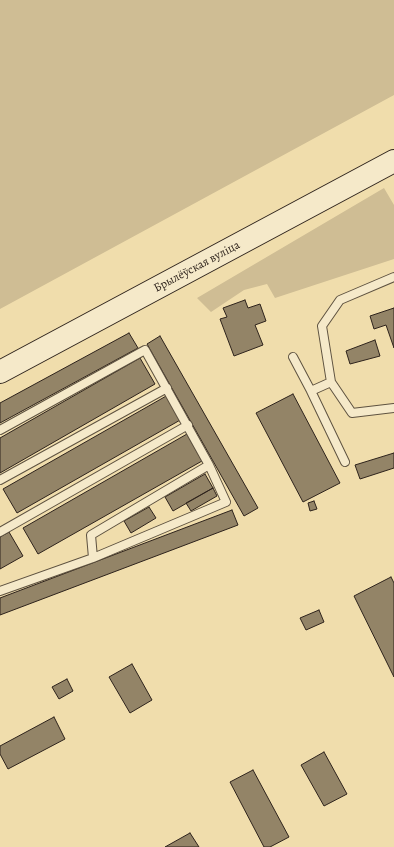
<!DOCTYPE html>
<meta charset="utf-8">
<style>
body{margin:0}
canvas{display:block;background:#f0ddac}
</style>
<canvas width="394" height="847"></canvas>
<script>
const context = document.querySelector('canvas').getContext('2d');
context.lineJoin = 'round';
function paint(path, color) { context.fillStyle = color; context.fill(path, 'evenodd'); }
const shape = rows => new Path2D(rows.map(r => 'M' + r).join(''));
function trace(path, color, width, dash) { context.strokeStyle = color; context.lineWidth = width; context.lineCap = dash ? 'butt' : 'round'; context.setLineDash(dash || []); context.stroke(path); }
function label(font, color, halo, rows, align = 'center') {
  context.font = font + ' Alegreya,serif'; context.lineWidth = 3; context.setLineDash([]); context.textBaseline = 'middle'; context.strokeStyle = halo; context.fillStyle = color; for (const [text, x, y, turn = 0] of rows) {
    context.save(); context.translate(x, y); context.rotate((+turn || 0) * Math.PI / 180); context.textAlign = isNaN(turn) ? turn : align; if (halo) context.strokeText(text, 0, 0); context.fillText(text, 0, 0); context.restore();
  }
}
paint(shape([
 [0,0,394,0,394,95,0,309],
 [384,188,394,205,394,259,275,298,267,284,244,290,211,312,197,298]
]), '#cfbd94');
const building = shape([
 [245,300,248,308,260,304,266,321,255,325,263,345,234,356,220,319,227,317,223,308,245,300],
 [394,308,394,348,386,325,374,329,370,316,394,308],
 [129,333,138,348,0,423,0,403,129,333],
 [160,336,258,508,244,516,147,344,160,336],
 [375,340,380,356,350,364,346,351,375,340],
 [140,358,155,384,0,473,0,438,140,358],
 [293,394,340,483,303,502,256,413,293,394],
 [168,395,182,419,17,513,3,489,168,395],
 [187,434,202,461,38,554,23,528,187,434],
 [394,453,394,468,360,479,355,465,394,453],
 [205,474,213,488,173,511,165,497,205,474],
 [213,488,217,496,191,511,186,503,213,488],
 [314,501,317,509,310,511,308,503,314,501],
 [149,507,156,518,131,533,124,521,149,507],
 [232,510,238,525,0,615,0,598,232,510],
 [9,532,23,556,0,569,0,537,9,532],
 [391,577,394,583,394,677,354,596,391,577],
 [319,610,324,622,306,630,300,618,319,610],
 [132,664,152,700,130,713,109,677,132,664],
 [67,679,73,691,59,699,52,687,67,679],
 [54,717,65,739,8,769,0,754,0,746,54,717],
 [324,752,347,794,324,806,301,765,324,752],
 [253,770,289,837,270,847,264,847,230,782,253,770],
 [190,833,199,847,165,847,190,833]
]);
paint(building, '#938467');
trace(building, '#2e231c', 1);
const lane = shape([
 [394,277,340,300,322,326,331,382,352,413,394,408],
 [293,357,311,391,331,382],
 [311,391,345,462],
 [0,430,145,350,209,465,226,502,93,558,0,591],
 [0,480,167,388],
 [0,532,188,425],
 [93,558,91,535,209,465]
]);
const secondary = shape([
 [0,372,394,161]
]);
trace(lane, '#5e5240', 10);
trace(secondary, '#2e231c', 24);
trace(lane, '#f5e9c9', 8);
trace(secondary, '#f5e9c9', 22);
label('12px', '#2e231c', '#f5e9c9', [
 ["Брылёўская вуліца",197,267,-28]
]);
</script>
